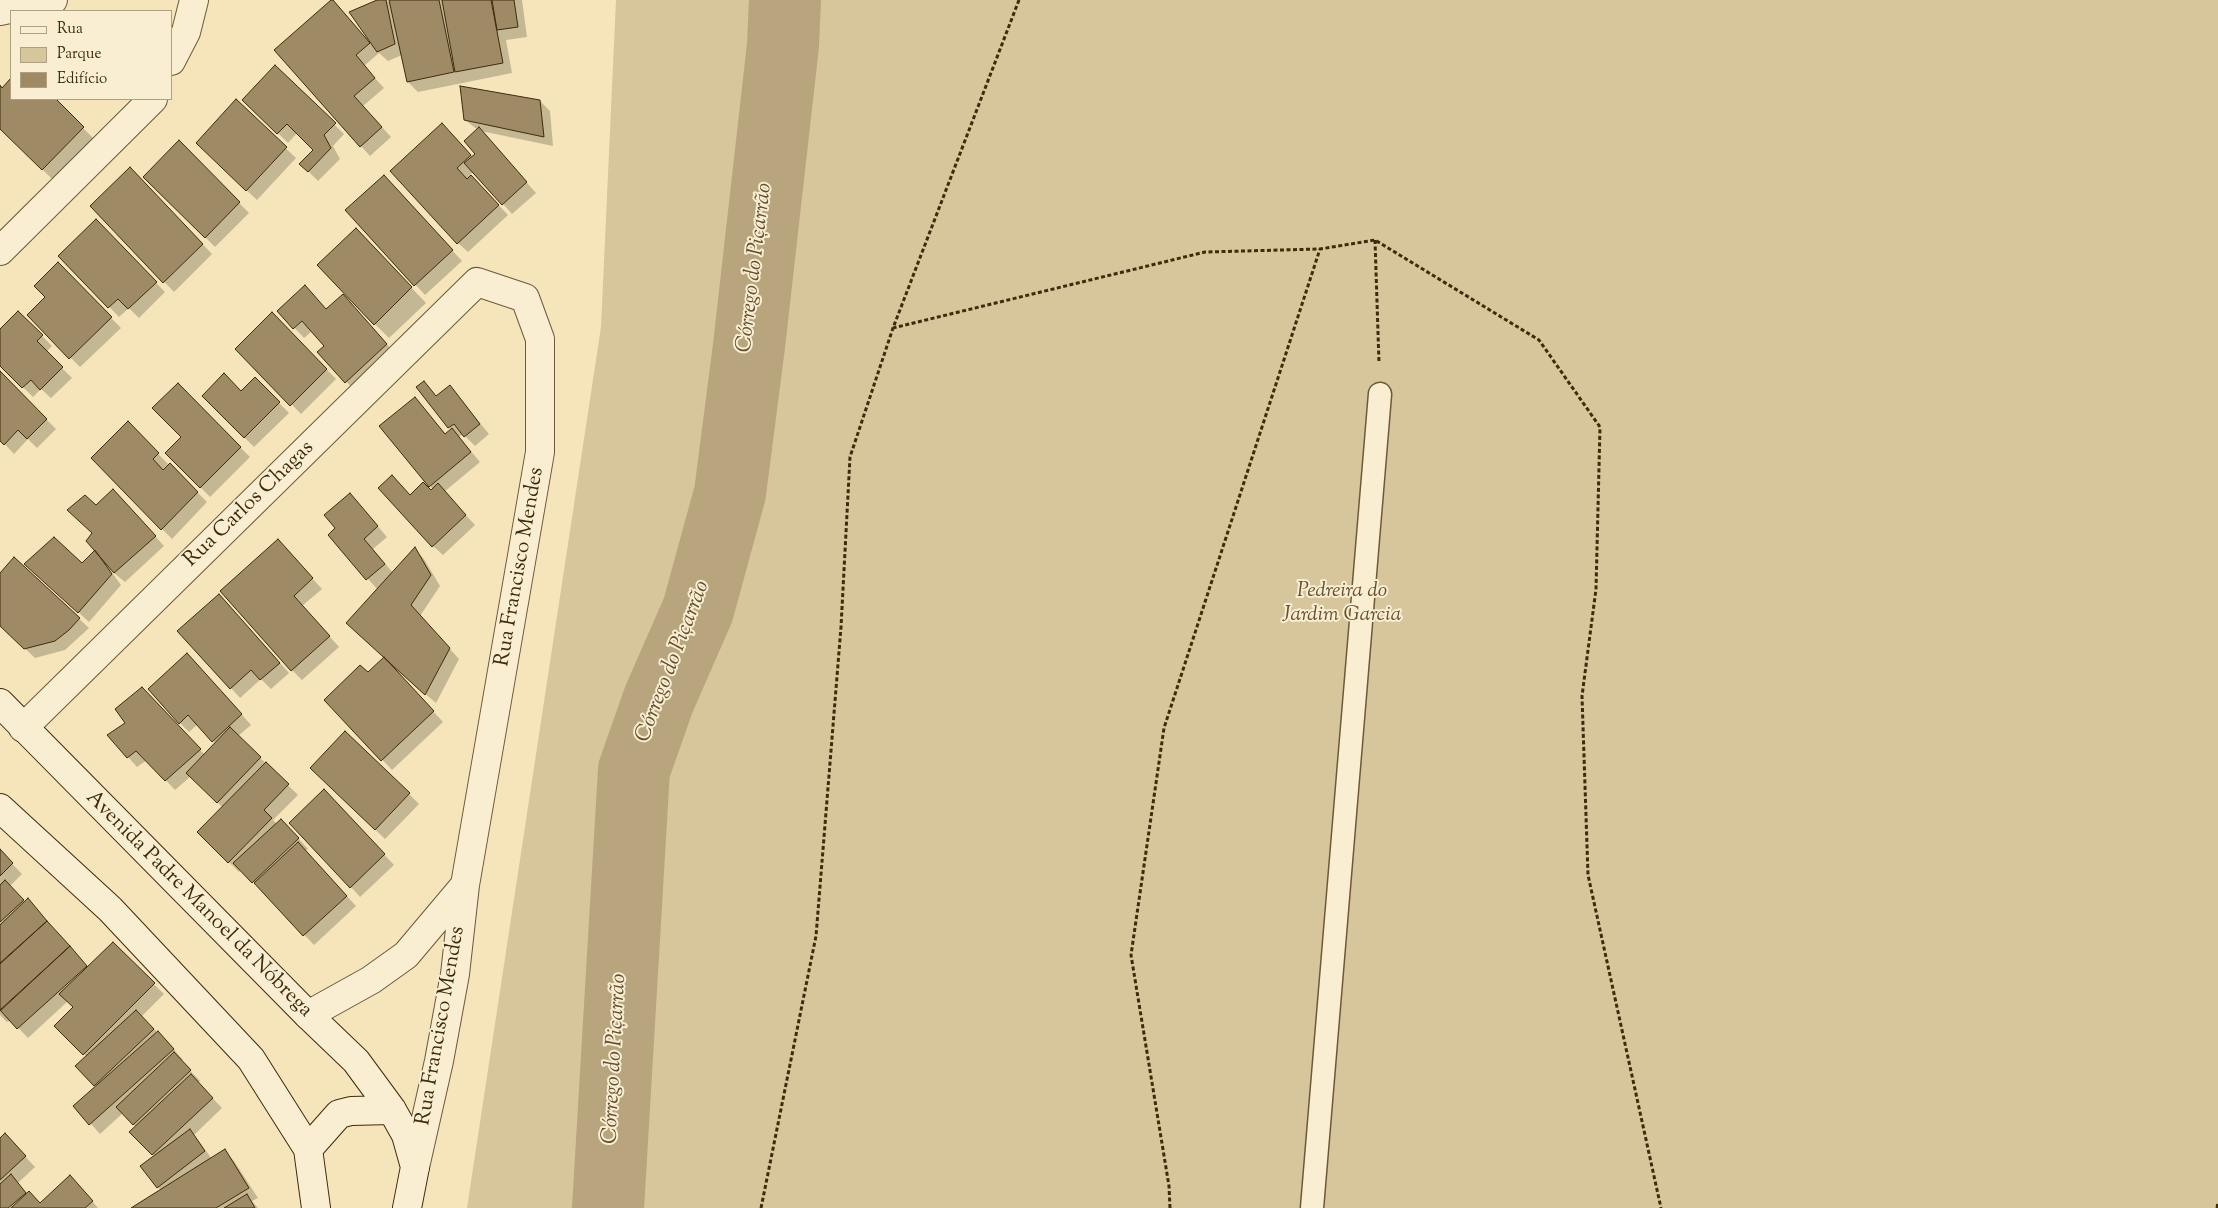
<!DOCTYPE html>
<meta charset="utf-8">
<style>
body{margin:0}
#map{position:relative;width:2218px;height:1208px;overflow:hidden;background:#f6e5ba;font-family:"Sorts Mill Goudy",serif}
canvas{display:block}
.legend{position:absolute;left:10px;top:10px;width:162px;height:90px;box-sizing:border-box;background:#f9eed2;border:1px solid #afa082;margin:0;padding:6px 9px;list-style:none;font-size:15px;color:#3f2a0b}
.legend li{display:flex;align-items:center;gap:10px;height:25px}
.legend b{width:25px;border:1px solid #afa082}
</style>
<div id="map">
<canvas width="2218" height="1208"></canvas>
<ul class="legend">
<li><b style="height:6px;background:#f9eed2"></b>Rua</li>
<li><b style="height:14px;background:#d7c59c"></b>Parque</li>
<li><b style="height:14px;background:#9e8b66"></b>Edifício</li>
</ul>
</div>
<script>
const context = document.querySelector('canvas').getContext('2d');
context.lineJoin = 'round';
function paint(path, color) { context.fillStyle = color; context.fill(path, 'evenodd'); }
const shape = rows => new Path2D(rows.map(r => 'M' + r).join(''));
function trace(path, color, width, dash) { context.strokeStyle = color; context.lineWidth = width; context.lineCap = dash ? 'butt' : 'round'; context.setLineDash(dash || []); context.stroke(path); }
function label(font, color, halo, rows, align = 'center') {
  context.font = font + ' "Sorts Mill Goudy",serif'; context.lineWidth = 4; context.setLineDash([]); context.textBaseline = 'middle'; context.strokeStyle = halo; context.fillStyle = color; for (const [text, x, y, turn = 0] of rows) {
    context.save(); context.translate(x, y); context.rotate((+turn || 0) * Math.PI / 180); context.textAlign = isNaN(turn) ? turn : align; if (halo) context.strokeText(text, 0, 0); context.fillText(text, 0, 0); context.restore();
  }
}
paint(shape([
 [616,0,2218,0,2218,1208,467,1208,601,327]
]), '#d7c59c');
paint(shape([
 [332,0,371,44,380,0,387,0,391,5,390,0,522,0,527,37,506,40,512,73,418,92,408,82,402,55,388,61,379,53,364,66,384,88,363,106,391,137,370,156,276,51],
 [275,66,344,134,333,146,340,159,318,181,301,164,315,150,297,133,288,143,243,99],
 [11,80,11,99,54,99,93,138,52,179,0,127,0,87,2,89],
 [236,101,296,158,257,200,207,153],
 [540,101,550,111,553,146,481,131,536,193,512,214,474,171,470,175,508,215,468,252,458,243,451,135,473,157,477,154,478,130,465,120],
 [179,142,249,213,215,247,145,177],
 [384,176,462,261,425,295,347,210],
 [140,179,212,254,174,292,92,206],
 [96,221,165,292,139,318,129,308,119,317,60,256],
 [370,244,426,303,389,338,375,324],
 [58,264,121,328,80,367,28,315,46,297],
 [352,306,396,354,356,392,319,352,325,346,312,331,304,338,279,311,327,310],
 [18,312,52,346,46,352,72,378,51,398,41,389,33,397,0,364,0,330],
 [272,314,336,379,301,414,237,349],
 [0,373,56,429,37,448,28,439,14,454,0,439],
 [255,379,289,413,254,447,203,396,241,393],
 [424,383,437,397,450,387,489,434,475,446,463,434,459,437,480,462,444,492,475,525,443,555,433,546,410,496,433,489,430,486,415,398,446,435,451,430,418,387],
 [178,385,250,457,210,497,167,453,182,437],
 [128,423,168,464,162,470,164,472,170,465,207,502,172,539,92,458],
 [350,494,387,537,373,549,393,573,415,549,424,559,440,586,420,616,459,659,436,703,396,669,395,670,443,722,392,770,326,700,368,674,385,657,378,590,329,535,337,528],
 [123,500,164,546,125,582,110,570,121,585,89,622,36,573,82,564,96,551,93,534,96,507],
 [287,551,322,589,302,606,339,647,302,680,292,670],
 [14,559,89,628,65,650,35,658,0,625,0,574],
 [228,605,289,673,271,689,261,679,240,698,231,688],
 [197,664,251,725,238,736,298,795,273,820,277,824,291,830,308,849,305,851,356,906,314,945,263,891,241,869,239,872,198,832,222,807,191,776,175,790,147,760,137,767,128,757,126,724,152,698,205,755,216,744,198,724,189,732,180,723],
 [321,778,409,794,419,804,385,839],
 [334,801,394,865,360,897,351,887],
 [0,851,22,874,10,886,25,903,37,910,88,968,113,944,164,994,141,1017,168,1042,183,1060,181,1061,200,1081,198,1083,222,1108,194,1135,212,1159,225,1151,234,1161,258,1198,252,1201,258,1208,133,1208,161,1190,158,1187,155,1156,131,1132,136,1127,123,1113,100,1134,75,1106,97,1087,77,1066,87,1057,56,1026,74,1007,68,1001,28,1038,11,1020,7,1022,0,1015],
 [5,1135,35,1167,18,1183,28,1194,41,1204,80,1187,98,1208,0,1208,0,1139]
]), '#0003');
trace(shape([
 [608,1208,634,770,659,699,698,610,730,493,749,346,783,45,785,0]
]), '#b8a57e', 72);
const building = shape([
 [331,0,333,0,370,43,356,55,375,78,354,96,382,127,360,147,274,50,331,0],
 [377,0,386,0,395,44,377,52,349,12,377,0],
 [389,0,439,0,454,72,407,82,389,0],
 [442,0,491,0,503,63,455,72,442,0],
 [492,0,514,0,518,27,497,30,492,0],
 [275,65,336,123,324,135,331,148,308,172,299,164,313,150,287,124,277,134,242,100,275,65],
 [11,78,11,99,56,99,84,127,42,170,0,129,0,85,2,88,11,78],
 [460,86,540,100,544,137,464,120,460,86],
 [236,99,287,147,246,191,196,143,236,99],
 [442,123,471,155,457,168,467,179,471,175,499,205,457,244,390,171,442,123],
 [479,127,527,182,502,205,464,163,475,154,464,141,479,127],
 [179,140,240,202,205,238,143,177,179,140],
 [130,167,203,244,163,283,90,206,130,167],
 [384,175,453,250,414,286,345,210,384,175],
 [96,219,157,282,128,309,118,299,108,308,58,256,96,219],
 [356,228,412,287,374,325,317,265,356,228],
 [58,262,112,317,69,359,27,315,45,297,34,286,58,262],
 [305,285,326,309,343,294,387,344,345,383,317,352,324,346,302,321,293,329,277,311,305,285],
 [18,311,43,335,37,341,63,367,40,390,31,380,22,388,0,366,0,329,18,311],
 [272,312,327,369,290,406,235,349,272,312],
 [0,371,47,419,27,439,18,430,4,445,0,441,0,371],
 [224,373,241,391,255,377,280,402,244,438,202,396,224,373],
 [424,381,436,396,450,385,480,424,464,437,454,424,448,428,416,387,424,381],
 [178,383,241,447,200,488,165,453,181,437,152,408,178,383],
 [415,397,445,434,452,428,471,452,429,487,379,426,415,397],
 [128,421,159,453,153,459,163,470,170,463,198,492,161,530,91,458,128,421],
 [392,475,410,495,423,482,431,490,438,483,466,515,432,547,378,488,392,475],
 [113,489,156,536,114,573,86,541,92,533,67,510,85,495,96,505,113,489],
 [350,493,378,526,364,539,385,564,366,580,328,535,335,528,324,515,350,493],
 [54,537,82,563,95,550,112,574,78,613,24,564,54,537],
 [278,539,313,578,294,596,330,636,291,671,220,591,278,539],
 [415,547,431,575,411,605,450,648,425,695,346,623,415,547],
 [14,557,80,618,69,630,55,641,24,649,0,626,0,573,14,557],
 [219,594,280,663,260,680,251,670,230,689,177,631,219,594],
 [187,653,242,714,212,742,188,715,179,724,148,689,187,653],
 [384,657,434,711,381,761,324,700,360,665,368,672,384,657],
 [142,687,201,749,165,781,136,751,127,758,107,735,125,723,115,709,142,687],
 [230,727,261,757,217,803,186,773,230,727],
 [345,731,410,793,375,830,310,768,345,731],
 [266,762,289,784,264,810,272,818,228,863,197,832,266,762],
 [324,789,385,854,350,888,289,823,324,789],
 [281,819,299,838,252,883,233,863,281,819],
 [298,842,347,896,303,936,254,883,298,842],
 [0,849,13,863,0,876,0,849],
 [5,880,24,900,0,922,0,885,5,880],
 [28,898,47,921,0,963,0,925,28,898],
 [47,921,70,946,0,1011,0,964,47,921],
 [113,942,155,983,83,1055,54,1026,73,1007,59,994,113,942],
 [70,946,87,966,17,1029,0,1010,70,946],
 [136,1010,154,1029,94,1086,75,1066,136,1010],
 [158,1031,174,1049,89,1125,73,1106,158,1031],
 [174,1052,191,1070,133,1125,116,1107,174,1052],
 [191,1074,213,1098,152,1155,129,1132,191,1074],
 [190,1129,205,1151,157,1188,140,1166,190,1129],
 [5,1133,26,1156,0,1180,0,1138,5,1133],
 [225,1149,249,1188,216,1208,131,1208,225,1149],
 [11,1174,26,1193,8,1208,0,1208,0,1184,11,1174],
 [70,1175,93,1201,85,1208,11,1208,29,1191,40,1203,70,1175],
 [247,1194,255,1208,224,1208,247,1194]
]);
paint(building, '#9e8b66');
trace(building, '#3f2a0b', 1);
const lane = shape([
 [1312,1208,1380,394]
]);
const street = shape([
 [0,11,53,0],
 [171,61,186,32,194,0],
 [0,251,153,99],
 [23,728,477,282,525,298,540,339,540,452,465,885,455,974,439,1061,415,1167],
 [308,1015,371,980,406,955,465,885]
]);
const secondary = shape([
 [0,703,308,1015,356,1061,392,1110,406,1135,415,1167,407,1208],
 [0,808,110,909,251,1059,308,1149,316,1208],
 [308,1149,339,1114,351,1111,392,1110]
]);
trace(lane, '#6d5937', 25);
trace(street, '#6d5937', 30);
trace(secondary, '#3f2a0b', 30);
trace(shape([
 [1019,0,893,328,1205,252,1320,249,1375,240,1539,340,1600,427,1596,589,1582,696,1588,875,1661,1208],
 [1375,240,1379,363],
 [761,1208,816,936,841,627,850,457,893,328],
 [1170,1208,1169,1186,1131,955,1164,728,1320,249],
 [2217,1208,2218,1202]
]), '#3f2a0b', 3, [4, 2.5]);
trace(lane, '#f9eed2', 22);
trace(street, '#f9eed2', 28);
trace(secondary, '#f9eed2', 28);
label('21px', '#3f2a0b', '#f9eed2', [
 ["Rua Carlos Chagas",250,505,-44],
 ["Rua Francisco Mendes",521,567,-80],
 ["Avenida Padre Manoel da Nóbrega",198,905,45],
 ["Rua Francisco Mendes",442,1026,-80]
]);
label('italic 21px', '#65512f', '#f9eed2', [
 ["Pedreira do",1342,592],
 ["Jardim Garcia",1342,616]
]);
label('italic 22px', '#634f2e', '#f9eed2', [
 ["Córrego do Piçarrão",756,268,-83],
 ["Córrego do Piçarrão",674,662,-69],
 ["Córrego do Piçarrão",616,1059,-87]
]);
</script>
